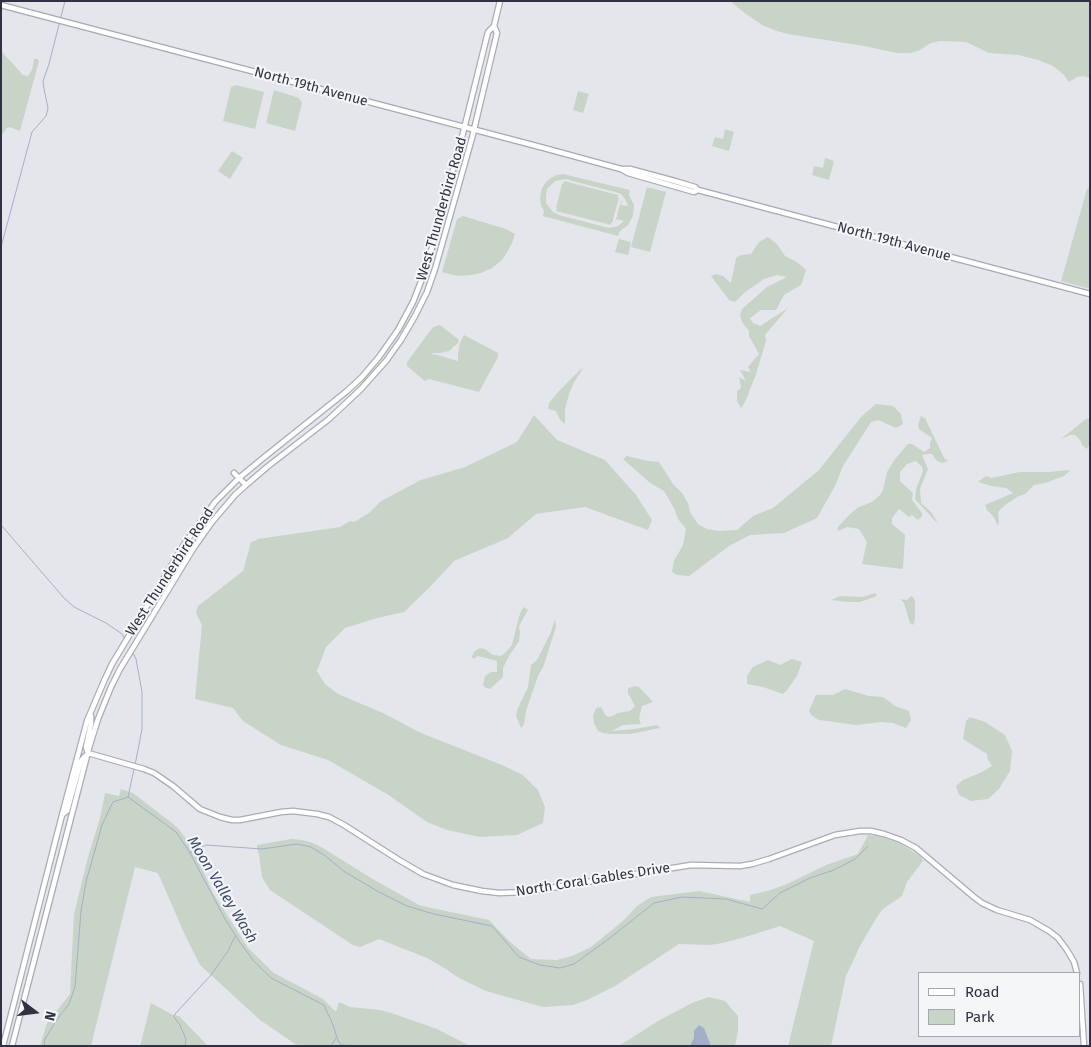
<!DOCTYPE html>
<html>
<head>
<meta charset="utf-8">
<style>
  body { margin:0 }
  #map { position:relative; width:1091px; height:1047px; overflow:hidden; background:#e5e6eb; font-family:"Fira Sans",sans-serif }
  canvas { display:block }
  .frame { position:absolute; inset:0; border:2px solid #2e3242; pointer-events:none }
  .legend { position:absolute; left:918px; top:972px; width:162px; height:65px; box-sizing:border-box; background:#f5f6f8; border:1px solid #a5a8af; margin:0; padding:6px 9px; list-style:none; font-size:15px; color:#2e3242 }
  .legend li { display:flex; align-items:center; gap:10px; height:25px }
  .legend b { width:25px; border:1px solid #a5a8af }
  .north { position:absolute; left:10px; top:987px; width:50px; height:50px; -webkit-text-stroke:4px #f5f6f8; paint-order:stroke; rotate:105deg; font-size:14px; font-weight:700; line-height:20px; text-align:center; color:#2e3242 }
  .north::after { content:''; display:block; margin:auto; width:18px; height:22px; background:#2e3242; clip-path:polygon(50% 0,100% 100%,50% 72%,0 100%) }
</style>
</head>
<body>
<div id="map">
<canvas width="1091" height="1047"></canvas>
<div class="frame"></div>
<ul class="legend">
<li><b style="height:6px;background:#fff"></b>Road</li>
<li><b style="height:14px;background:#c8d4c7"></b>Park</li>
</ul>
<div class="north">N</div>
</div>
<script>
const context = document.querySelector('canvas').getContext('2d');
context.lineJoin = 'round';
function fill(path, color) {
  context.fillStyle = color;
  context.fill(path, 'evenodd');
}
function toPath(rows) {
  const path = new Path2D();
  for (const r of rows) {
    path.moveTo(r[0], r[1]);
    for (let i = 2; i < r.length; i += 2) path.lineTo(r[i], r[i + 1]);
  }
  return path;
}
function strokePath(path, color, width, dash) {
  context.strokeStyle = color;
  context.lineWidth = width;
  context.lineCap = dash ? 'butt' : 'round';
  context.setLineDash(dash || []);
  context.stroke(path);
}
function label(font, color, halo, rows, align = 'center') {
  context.font = font + ' "Fira Sans",sans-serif';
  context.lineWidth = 4;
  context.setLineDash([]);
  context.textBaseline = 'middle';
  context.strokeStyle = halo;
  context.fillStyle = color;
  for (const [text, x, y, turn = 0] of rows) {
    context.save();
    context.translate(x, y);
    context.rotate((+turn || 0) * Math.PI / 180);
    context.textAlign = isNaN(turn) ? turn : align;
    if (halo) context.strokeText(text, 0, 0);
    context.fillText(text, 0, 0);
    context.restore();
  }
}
fill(toPath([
  [730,1,1090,1,1090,78,1083,76,1077,77,1069,82,1063,74,1053,66,1038,60,1019,55,989,53,966,42,940,41,931,43,920,50,911,53,897,53,864,46,788,34,777,31,762,25,746,14],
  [1,51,23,75,28,76,32,70,34,59,37,59,39,61,20,131,9,127,6,129,2,135],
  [236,85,264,92,255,129,223,121,231,87],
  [274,90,299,98,302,103,295,131,266,123],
  [578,91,589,94,583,113,573,110],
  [725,129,734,132,729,151,712,146,715,137,723,139],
  [232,151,243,158,230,179,218,171],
  [825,158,834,161,829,180,812,175,814,166,823,168],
  [563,174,630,190,629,195,634,205,633,216,628,225,620,231,618,236,543,216,544,211,541,205,540,198,542,188,546,182,551,178,557,175],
  [565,179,615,192,621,194,625,199,628,206,621,205,622,197,615,223,617,219,624,221,618,226,609,228,559,215,553,212,546,203,546,196,547,189,555,181],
  [564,181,618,195,618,198,619,198,612,223,611,223,611,225,556,211,557,209,556,208,562,184,563,184],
  [1090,186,1090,289,1061,281,1087,189],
  [647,187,666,192,650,252,631,247],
  [463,216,506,229,515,234,512,243,506,254,502,260,492,268,481,273,472,275,457,276,442,272,457,219],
  [768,237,777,244,785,256,797,262,806,270,801,285,784,295,776,310,761,310,750,318,753,323,760,326,788,308,765,335,766,341,756,374,745,402,741,408,737,401,737,391,741,388,739,377,746,381,740,370,751,372,748,367,759,354,749,336,749,331,742,322,740,315,742,309,767,287,787,277,777,275,764,279,744,293,735,302,729,300,711,276,716,274,723,276,731,283,736,258,741,255,751,254,759,242],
  [619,239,631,242,628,255,615,252],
  [440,325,459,340,458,343,449,351,440,353,432,353,433,355,434,354,458,361,458,354,460,343,464,335,498,353,498,357,479,392,429,379,425,381,407,366,407,362,433,327],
  [583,367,580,373,573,384,569,394,565,409,565,424,560,420,556,411,548,409,549,403,559,391],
  [876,404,893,406,901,414,903,424,896,428,878,420,871,422,843,466,835,486,817,518,784,533,750,535,729,546,689,576,677,575,672,572,674,561,683,545,686,529,678,519,674,508,664,491,649,482,623,459,627,456,648,461,659,462,673,484,682,493,688,503,690,512,698,524,707,529,719,531,737,530,753,516,773,508,819,470,861,417],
  [534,415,557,440,605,460,636,495,652,520,648,530,585,507,536,514,508,538,454,561,430,587,404,612,377,618,345,628,326,647,317,671,325,684,338,694,383,713,421,733,502,765,523,775,538,790,545,807,543,823,517,835,480,837,447,830,427,822,387,794,328,760,281,745,243,721,233,708,195,699,202,625,196,613,198,606,243,571,251,542,255,541,258,539,340,527,350,521,354,522,369,513,381,501,421,480,465,467,517,442],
  [921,416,925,418,944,458,948,461,942,463,936,460,932,454,927,454,922,455,928,469,920,489,921,503,932,513,938,524,915,499,916,489,923,471,922,467,916,461,907,464,900,472,900,481,913,493,912,500,922,513,922,516,918,520,912,515,909,517,899,509,892,518,892,524,905,535,903,568,902,569,862,564,867,542,859,529,847,527,839,531,837,528,850,514,859,507,872,502,880,495,883,490,887,472,895,459,908,444,912,444,924,452,930,448,930,443,932,438,919,429,918,425],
  [1090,418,1090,444,1087,449,1082,445,1081,441,1075,435,1070,435,1061,439,1086,419],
  [1070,470,1064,476,1045,483,1034,485,1025,494,1019,496,1005,505,998,512,999,522,998,526,993,516,987,510,985,505,1013,493,1006,488,991,486,978,482,986,476,991,478,1020,472,1048,472],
  [875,593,877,596,860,602,847,602,831,600,840,596,863,597],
  [911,596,914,598,915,602,915,619,913,625,910,623,904,603,900,599,907,600],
  [524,607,528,610,519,626,520,633,519,641,509,656,503,668,503,677,490,689,486,688,483,685,485,676,491,672,497,672,497,661,482,657,477,656,476,658,472,658,472,656,475,651,480,648,485,649,493,655,501,656,506,652,512,645,519,617,521,611],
  [555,619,556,627,549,649,544,665,538,676,526,711,524,724,521,728,516,716,518,708,528,687,531,665,537,660,551,632],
  [792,659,802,662,797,676,787,690,783,694,763,687,747,684,747,676,753,667,768,660,780,665],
  [636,686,639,687,653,702,642,706,639,718,641,724,623,725,612,731,635,729,657,725,660,728,630,734,611,734,603,733,598,731,594,723,593,716,596,708,601,707,606,716,610,717,618,713,630,711,635,706,628,693,628,688],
  [845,689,869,696,883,697,895,706,909,711,911,720,906,728,893,723,881,722,856,725,819,720,811,715,809,711,816,695,833,695],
  [970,717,985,722,1005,735,1012,751,1010,771,999,789,988,799,971,801,959,795,956,786,963,780,982,772,992,766,988,760,987,754,963,739,966,721],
  [121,789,133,793,177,827,187,840,196,854,213,893,248,948,274,973,323,999,336,1012,339,1002,350,1007,380,1010,394,1014,437,1029,470,1046,298,1046,260,1020,200,965,185,935,158,873,135,867,91,1046,40,1046,47,1023,70,994,74,914,88,857,100,818,105,793,119,796],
  [868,835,881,837,901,844,920,856,923,861,907,882,902,896,883,909,877,917,860,946,846,976,831,1046,788,1046,814,941,780,926,752,935,723,943,710,945,679,944,615,986,587,1000,573,1005,543,1007,486,991,459,978,446,969,427,958,379,939,360,947,353,945,270,890,262,877,259,855,257,847,257,845,291,839,302,840,313,843,323,848,371,878,419,905,436,909,489,920,510,942,531,959,557,960,572,956,591,947,624,920,637,906,651,897,699,891,750,902,750,895,767,891,785,885,826,865,858,854],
  [709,997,725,1001,738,1016,738,1031,735,1046,619,1046,658,1021,692,1003],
  [151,1003,173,1015,179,1016,208,1046,140,1046]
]), '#c8d4c7');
fill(toPath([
  [699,1025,704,1028,711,1046,690,1046,694,1038,694,1031]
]), '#a4afc7');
strokePath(toPath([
  [1,247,32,132,46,116,48,108,44,89,43,81,49,64,65,1],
  [1,525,64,598,74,607,106,623,122,634,125,639],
  [132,651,136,659,142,692,142,729,135,765],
  [134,769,128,797,176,832,190,853,225,919,239,941,253,960,271,978,324,1005,333,1025,337,1038,341,1046],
  [190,853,206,845,262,849,297,844,311,847,324,855,345,872,379,892,407,906,434,914,492,926,519,957,540,965,560,968,574,964,610,938,654,903,682,897,726,899,762,909,780,893,810,878,834,870,855,859,868,846],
  [341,1045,366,1046],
  [44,1046,45,1039,56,1021,69,1004,75,987,81,911,86,882,102,825,113,802,128,797],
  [185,1046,186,1039,180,1025,174,1017,175,1014,211,975,228,951,235,936],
  [331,1046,336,1038]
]), '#a4afc7', 1);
const secondary = toPath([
  [234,473,246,485],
  [88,753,144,769,154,773,173,786,200,809,220,817,232,820,240,820,281,812,293,811,317,814,329,817,344,825,399,860,423,874,453,885,482,891,499,893,526,892,691,865,740,866,752,864,769,859,835,835,860,831,871,831,884,834,901,840,916,848,974,897,982,903,997,910,1030,920,1049,931,1058,938,1067,950,1074,962,1077,973],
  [88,753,86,747,91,724,91,716],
  [63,814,67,811,81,761,85,756,88,754],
  [1080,984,1084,1046],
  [3,1046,62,815,87,721,104,681,112,664,185,543,215,502,239,478,262,459,347,391,362,377,379,357,398,330,413,302,427,266,462,137,488,32,494,26,500,1],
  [12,1046,89,748,98,719,111,687,120,669,193,549,212,522,235,495,246,485,267,467,329,419,361,389,386,361,401,340,415,316,427,292,435,269,472,138,497,33,494,26]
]);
const primary = toPath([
  [1,5,544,148,621,169,628,173,694,192,698,190,1090,294],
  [621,169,630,169,671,180,695,187,698,190]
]);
strokePath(secondary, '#aaacb5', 7);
strokePath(primary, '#a6a9b5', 7);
strokePath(secondary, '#fff', 4.5);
strokePath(primary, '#fff', 4.5);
label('14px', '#2e3242', '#f5f6f8', [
  ["North 19th Avenue",311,87,15],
  ["West Thunderbird Road",442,209,-74],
  ["North 19th Avenue",894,242,15],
  ["West Thunderbird Road",170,572,-57],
  ["North Coral Gables Drive",593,880,-9]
]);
label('italic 15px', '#3c4b72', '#f5f6f8', [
  ["Moon Valley Wash",222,890,59]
]);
</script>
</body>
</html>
